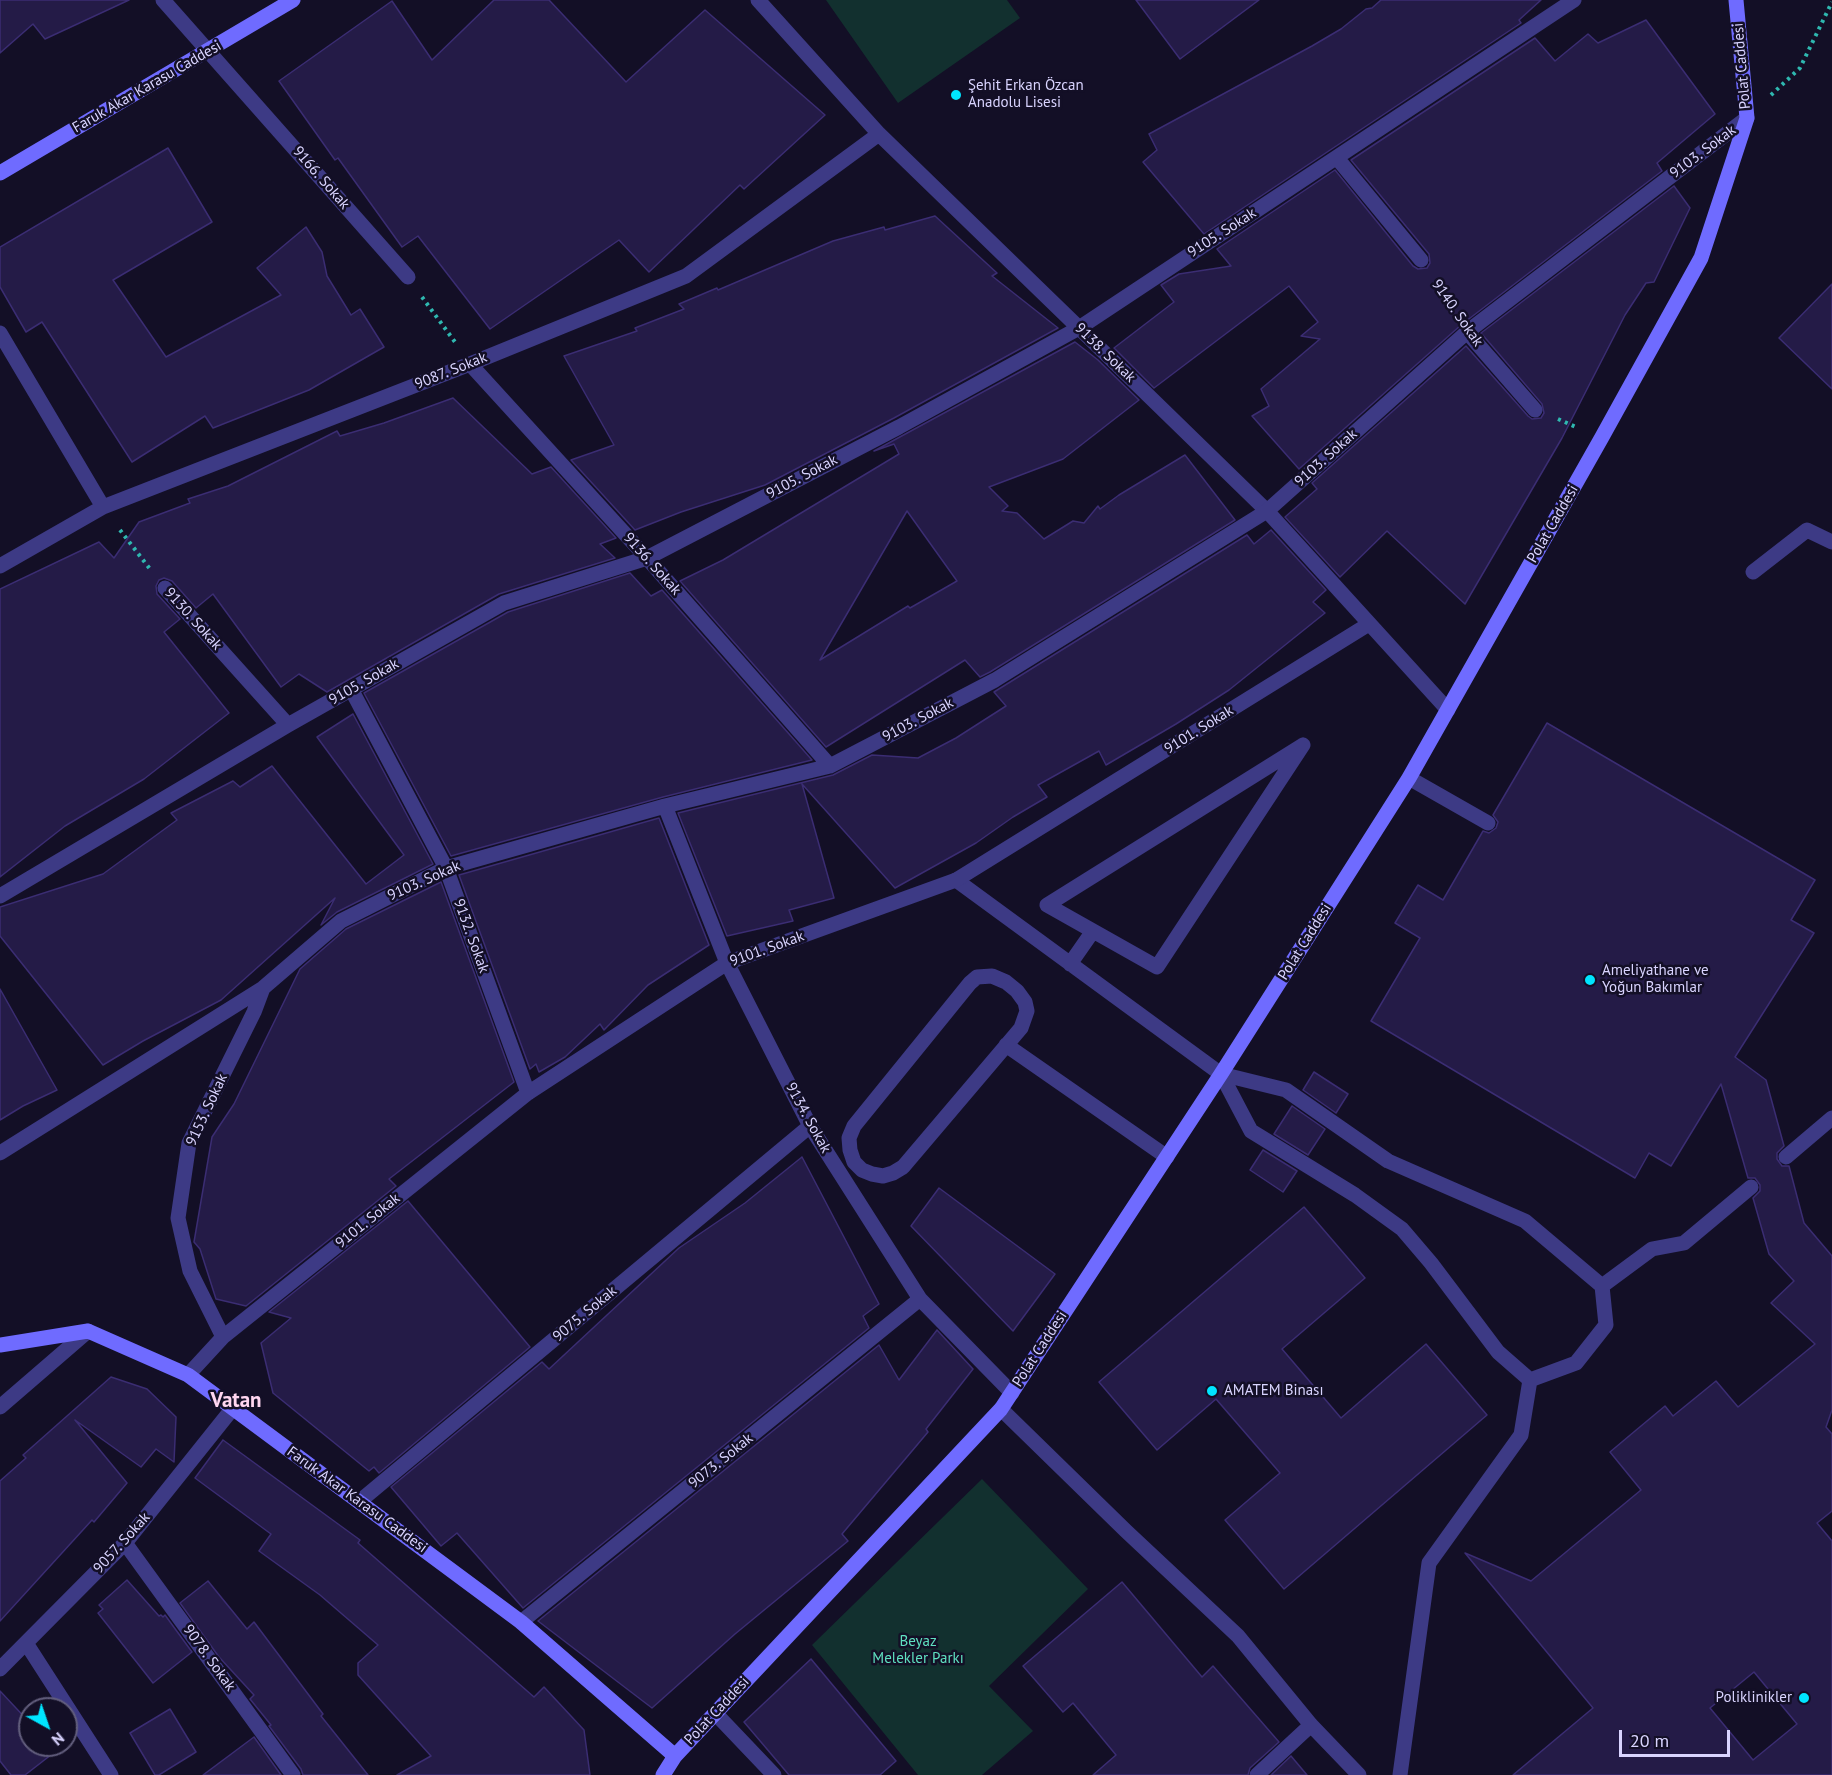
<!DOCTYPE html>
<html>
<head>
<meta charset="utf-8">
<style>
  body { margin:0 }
  #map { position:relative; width:1832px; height:1775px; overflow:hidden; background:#130f26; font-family:"PT Sans",sans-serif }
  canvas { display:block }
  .north { position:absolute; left:18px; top:1697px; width:60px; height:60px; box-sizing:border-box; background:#130f26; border:2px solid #625e7d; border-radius:50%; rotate:140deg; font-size:16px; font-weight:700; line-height:24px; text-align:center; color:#d9d4ff }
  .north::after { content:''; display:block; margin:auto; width:21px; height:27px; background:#00e5ff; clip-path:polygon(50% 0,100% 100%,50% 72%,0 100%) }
  .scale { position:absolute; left:1619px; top:1730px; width:111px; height:27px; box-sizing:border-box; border:3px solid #d9d4ff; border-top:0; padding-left:8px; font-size:18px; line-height:21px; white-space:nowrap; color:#d9d4ff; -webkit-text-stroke:4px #130f26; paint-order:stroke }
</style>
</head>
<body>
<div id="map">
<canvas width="1832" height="1775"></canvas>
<div class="north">N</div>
<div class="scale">20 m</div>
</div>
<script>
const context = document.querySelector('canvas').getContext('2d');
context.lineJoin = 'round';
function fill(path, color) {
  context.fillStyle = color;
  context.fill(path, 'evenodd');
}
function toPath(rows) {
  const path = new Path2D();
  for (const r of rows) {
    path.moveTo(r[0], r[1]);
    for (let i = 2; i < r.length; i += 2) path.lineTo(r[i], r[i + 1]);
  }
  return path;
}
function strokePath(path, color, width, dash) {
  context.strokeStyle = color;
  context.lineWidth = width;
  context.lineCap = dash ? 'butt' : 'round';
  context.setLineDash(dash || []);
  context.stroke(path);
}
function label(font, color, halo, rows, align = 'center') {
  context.font = font + ' "PT Sans",sans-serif';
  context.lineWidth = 5;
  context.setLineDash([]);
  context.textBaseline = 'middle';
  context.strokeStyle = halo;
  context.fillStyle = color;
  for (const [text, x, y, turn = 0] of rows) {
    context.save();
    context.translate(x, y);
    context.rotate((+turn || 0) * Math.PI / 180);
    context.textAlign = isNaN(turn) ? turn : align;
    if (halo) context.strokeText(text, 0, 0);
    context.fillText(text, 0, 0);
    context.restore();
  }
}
fill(toPath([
  [826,0,1007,0,1020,18,898,103],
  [982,1479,1088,1589,989,1686,1033,1731,982,1775,918,1775,812,1645]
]), '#12302f');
const building = toPath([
  [0,0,129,0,45,39,33,24,0,53,0,0],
  [494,0,549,0,626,82,705,10,825,115,744,189,740,185,649,272,619,240,490,329,418,236,402,247,338,158,335,160,279,81,392,1,432,60,494,0],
  [1136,0,1259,0,1180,59,1136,0],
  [1381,0,1541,0,1519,20,1521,23,1204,234,1143,162,1157,150,1149,134,1312,46,1341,29,1366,9,1372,8,1381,0],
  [1646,20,1715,114,1657,163,1662,171,1461,325,1299,469,1252,416,1269,406,1261,389,1320,339,1301,336,1318,322,1289,286,1154,388,1114,348,1174,302,1161,285,1179,274,1231,266,1217,249,1335,170,1413,266,1418,269,1427,268,1430,263,1429,254,1351,160,1535,38,1555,61,1588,34,1598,43,1646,20],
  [168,148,212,222,113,280,166,357,281,295,257,268,306,227,322,252,327,276,351,315,360,309,384,347,309,390,213,428,205,416,132,462,42,322,26,332,0,287,0,247,168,148],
  [1674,186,1690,208,1654,282,1646,283,1625,315,1562,438,1465,604,1387,531,1340,577,1285,517,1317,489,1312,483,1466,346,1528,416,1532,419,1541,418,1544,413,1542,404,1481,333,1674,186],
  [935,216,997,273,992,276,1058,328,894,418,765,485,681,512,635,530,571,460,614,445,564,356,637,331,635,328,684,309,679,304,717,288,718,290,833,241,884,227,885,230,935,216],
  [1832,284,1832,389,1779,338,1832,284],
  [1075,342,1098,360,1139,400,1063,459,989,487,1008,506,1002,511,1017,513,1044,539,1073,521,1084,523,1098,506,1100,509,1119,495,1185,455,1235,520,990,672,980,677,965,660,826,747,680,581,723,560,899,454,894,444,874,451,1075,342],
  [907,511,957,581,910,608,908,606,820,660,907,511],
  [453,398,532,474,551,467,616,538,600,544,615,558,499,594,327,692,299,674,281,687,213,594,196,608,172,581,164,578,159,580,156,586,157,594,180,619,164,632,229,713,144,779,65,826,0,877,0,589,99,542,114,558,139,522,190,503,188,499,228,486,337,431,340,436,384,423,453,398],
  [1271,530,1326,590,1313,602,1325,613,1229,690,1176,724,1106,765,1099,751,1038,785,1047,797,1013,817,976,843,895,888,802,784,834,898,789,910,793,921,727,936,678,813,833,775,872,755,918,758,956,738,1006,706,994,692,1247,535,1254,544,1271,530],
  [630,573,651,596,662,590,812,760,663,797,451,856,364,693,508,612,630,573],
  [353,714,433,864,337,912,321,925,335,898,221,1000,143,1041,103,1065,0,936,0,907,103,874,177,820,171,813,233,781,240,787,272,766,366,884,404,855,317,737,353,714],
  [1547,723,1815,880,1791,920,1814,933,1735,1057,1766,1080,1784,1146,1777,1153,1777,1159,1782,1166,1789,1166,1804,1223,1832,1256,1832,1410,1826,1427,1832,1434,1832,1511,1817,1523,1832,1541,1832,1775,1513,1775,1593,1708,1465,1553,1531,1581,1641,1490,1610,1452,1635,1431,1665,1406,1673,1416,1716,1381,1738,1407,1815,1344,1771,1303,1794,1281,1769,1254,1753,1198,1760,1191,1760,1185,1755,1178,1748,1178,1721,1084,1671,1166,1649,1153,1635,1178,1371,1021,1420,938,1395,923,1418,885,1443,900,1483,831,1489,833,1496,828,1498,822,1493,815,1547,723],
  [1754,1672,1797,1724,1753,1760,1710,1708,1754,1672],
  [659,818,709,945,648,985,604,1030,600,1024,565,1057,539,1072,536,1064,530,1069,459,875,659,818],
  [441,882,514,1082,389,1179,396,1186,246,1306,216,1299,200,1249,194,1242,212,1137,234,1104,300,969,346,929,441,882],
  [0,989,57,1090,23,1106,0,1120,0,989],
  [1314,1072,1348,1094,1336,1113,1303,1090,1314,1072],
  [1292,1106,1325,1129,1308,1155,1274,1134,1292,1106],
  [1263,1150,1297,1171,1283,1192,1250,1170,1263,1150],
  [802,1157,879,1304,863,1316,869,1328,523,1608,457,1533,441,1546,391,1487,542,1362,549,1369,679,1248,745,1203,802,1157],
  [939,1188,1055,1274,1013,1331,911,1226,939,1188],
  [408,1201,530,1347,379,1473,374,1467,369,1471,273,1393,261,1343,291,1318,269,1312,408,1201],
  [1304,1207,1365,1278,1282,1349,1341,1418,1426,1344,1487,1415,1284,1589,1225,1520,1280,1473,1216,1399,1157,1450,1099,1382,1304,1207],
  [937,1330,973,1369,926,1429,928,1432,842,1534,848,1541,735,1634,652,1708,538,1621,879,1345,899,1380,937,1330],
  [111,1377,147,1389,176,1417,174,1462,156,1449,141,1467,75,1420,127,1483,94,1522,92,1520,0,1621,0,1481,26,1458,23,1455,111,1377],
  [223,1440,360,1540,358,1543,534,1697,544,1687,584,1730,590,1775,397,1775,431,1756,358,1675,358,1663,378,1645,320,1595,259,1551,271,1534,195,1478,223,1440],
  [127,1580,159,1616,161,1615,163,1617,165,1615,192,1652,153,1683,98,1613,103,1609,99,1605,127,1580],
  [208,1581,247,1629,254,1622,323,1714,321,1716,368,1775,303,1775,301,1769,269,1726,271,1725,250,1699,254,1695,219,1657,180,1603,208,1581],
  [1122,1582,1202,1677,1213,1666,1279,1742,1250,1768,1248,1775,1093,1775,1116,1755,1073,1703,1063,1712,1023,1666,1122,1582],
  [811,1659,896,1761,880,1775,789,1775,744,1722,811,1659],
  [0,1691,30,1723,30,1745,50,1745,56,1751,25,1775,11,1775,0,1761,0,1691],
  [170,1709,196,1752,159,1775,155,1775,130,1733,170,1709],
  [254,1737,281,1775,203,1775,254,1737],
  [1291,1756,1307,1775,1271,1775,1291,1756]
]);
fill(building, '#241b47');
strokePath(building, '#3b2d73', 1.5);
strokePath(toPath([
  [1771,95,1800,68,1832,2],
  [1435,282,1453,311],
  [422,297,455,342],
  [1558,419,1576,427],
  [120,530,150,569]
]), '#2fb8b0', 4, [3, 4.5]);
strokePath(toPath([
  [1079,328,1267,511],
  [1753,572,1807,530,1832,542],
  [1303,745,1157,967,1047,905,1303,745],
  [1409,778,1488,823],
  [956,880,1221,1074,1286,1090,1388,1161,1525,1221,1602,1286,1606,1325,1576,1363,1530,1380,1498,1352,1431,1263,1402,1229,1355,1195,1251,1131,1221,1074],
  [1070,964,1093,931],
  [992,976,1006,982,1017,991,1025,1002,1027,1011,1021,1028,903,1167,893,1173,883,1176,872,1174,862,1170,854,1162,850,1150,849,1138,854,1126,970,983,977,977,992,976],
  [1006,1045,1167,1157],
  [1786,1157,1832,1118],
  [1602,1286,1652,1249,1684,1243,1751,1187],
  [1400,1775,1429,1563,1521,1435,1530,1380]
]), '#3d3a85', 15);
strokePath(toPath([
  [163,0,408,277],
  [758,0,879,134,1079,328],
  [1337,158,1421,260],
  [1467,332,1535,410],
  [0,333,103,507],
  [470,364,647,558,830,766],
  [1267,511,1448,710],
  [0,566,103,507,470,364,686,276,879,134],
  [165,588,288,725],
  [351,689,446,868,528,1093],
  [665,806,727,963,810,1126,920,1299,1012,1393],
  [0,896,288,725,504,603,647,558,899,427,1079,328,1574,0],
  [0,1153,263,988,341,921,446,868,665,806,830,766,995,680,1267,511,1467,332,1747,118],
  [223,1337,190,1271,178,1218,189,1143,254,1012,263,988],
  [188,1375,223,1337,528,1093,727,963,956,880,1369,624],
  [0,1407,88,1331],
  [1001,1409,1126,1531,1238,1636,1311,1725,1359,1775],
  [360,1501,810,1126],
  [125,1543,293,1775],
  [521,1622,920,1299],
  [26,1643,111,1775],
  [0,1669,125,1543,233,1408],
  [715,1713,774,1775],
  [1257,1775,1311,1725]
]), '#3d3a85', 15);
strokePath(toPath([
  [0,173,293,0],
  [0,1345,88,1331,188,1375,521,1622,675,1756],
  [663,1775,675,1756,1001,1409,1221,1074,1409,778,1602,437,1701,258,1747,118,1736,0]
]), '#6f6bff', 15);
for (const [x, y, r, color] of [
  [956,95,6,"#00e5ff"],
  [1590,980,6,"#00e5ff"],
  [1212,1391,6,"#00e5ff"],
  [1804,1698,6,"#00e5ff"]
]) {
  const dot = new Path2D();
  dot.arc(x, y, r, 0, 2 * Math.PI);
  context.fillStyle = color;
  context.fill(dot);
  strokePath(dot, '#130f26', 2);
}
label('15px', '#d9d4ff', '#130f26', [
  ["Polat Caddesi",1742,66,-95],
  ["Faruk Akar Karasu Caddesi",147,87,-30],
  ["9103. Sokak",1703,152,-37],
  ["9166. Sokak",321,178,49],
  ["9105. Sokak",1222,233,-33],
  ["9140. Sokak",1457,313,55],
  ["9138. Sokak",1105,353,44],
  ["9087. Sokak",451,371,-22],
  ["9103. Sokak",1326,458,-42],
  ["9105. Sokak",802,477,-28],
  ["Polat Caddesi",1553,524,-60],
  ["9136. Sokak",652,564,48],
  ["9130. Sokak",193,619,48],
  ["9105. Sokak",364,682,-30],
  ["9103. Sokak",918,720,-28],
  ["9101. Sokak",1199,730,-32],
  ["9103. Sokak",424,881,-24],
  ["9132. Sokak",471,936,70],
  ["Polat Caddesi",1305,942,-58],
  ["9101. Sokak",767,949,-20],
  ["9153. Sokak",207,1110,-65],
  ["9134. Sokak",808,1118,61],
  ["9101. Sokak",368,1221,-39],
  ["9075. Sokak",585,1314,-40],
  ["Polat Caddesi",1040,1349,-57],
  ["9073. Sokak",721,1461,-39],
  ["Faruk Akar Karasu Caddesi",357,1500,36],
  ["9057. Sokak",122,1543,-48],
  ["9078. Sokak",209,1658,54],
  ["Polat Caddesi",717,1711,-47]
]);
label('15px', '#d9d4ff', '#130f26', [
  ["Şehit Erkan Özcan",968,86],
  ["Anadolu Lisesi",968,103],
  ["Ameliyathane ve",1602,971],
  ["Yoğun Bakımlar",1602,988],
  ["AMATEM Binası",1224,1391],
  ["Poliklinikler",1792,1698,"right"]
], 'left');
label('15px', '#5fe0c0', '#130f26', [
  ["Beyaz",918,1642],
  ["Melekler Parkı",918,1659]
]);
label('bold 21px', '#ffd6f0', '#130f26', [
  ["Vatan",236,1401]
]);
</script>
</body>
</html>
